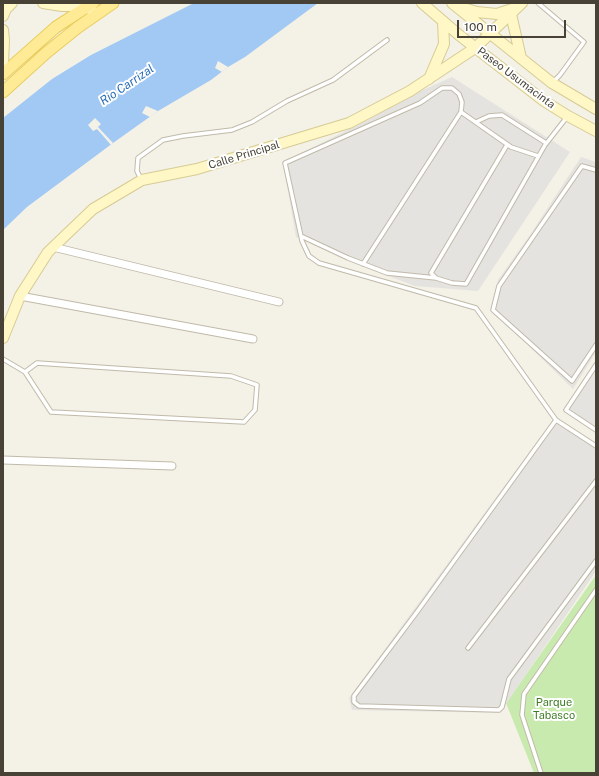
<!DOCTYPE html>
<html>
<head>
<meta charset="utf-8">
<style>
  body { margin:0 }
  #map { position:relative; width:599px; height:776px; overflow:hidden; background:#f4f1e7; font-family:"Public Sans",sans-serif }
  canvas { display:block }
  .frame { position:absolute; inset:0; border:4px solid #474235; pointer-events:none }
  .scale { position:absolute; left:457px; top:20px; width:109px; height:18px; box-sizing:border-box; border:2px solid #474235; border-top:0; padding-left:5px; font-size:12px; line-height:14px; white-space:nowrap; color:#474235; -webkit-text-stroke:3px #fff; paint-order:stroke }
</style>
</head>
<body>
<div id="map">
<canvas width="599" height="776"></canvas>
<div class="frame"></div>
<div class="scale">100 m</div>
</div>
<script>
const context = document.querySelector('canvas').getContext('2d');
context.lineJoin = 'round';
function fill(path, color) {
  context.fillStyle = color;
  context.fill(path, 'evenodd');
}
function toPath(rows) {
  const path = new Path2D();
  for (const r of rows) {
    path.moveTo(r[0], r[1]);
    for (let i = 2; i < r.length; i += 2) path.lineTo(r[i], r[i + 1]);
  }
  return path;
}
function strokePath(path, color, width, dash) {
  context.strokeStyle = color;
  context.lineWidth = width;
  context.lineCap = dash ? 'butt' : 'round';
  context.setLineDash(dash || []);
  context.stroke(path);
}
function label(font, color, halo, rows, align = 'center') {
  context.font = font + ' "Public Sans",sans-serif';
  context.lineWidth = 4;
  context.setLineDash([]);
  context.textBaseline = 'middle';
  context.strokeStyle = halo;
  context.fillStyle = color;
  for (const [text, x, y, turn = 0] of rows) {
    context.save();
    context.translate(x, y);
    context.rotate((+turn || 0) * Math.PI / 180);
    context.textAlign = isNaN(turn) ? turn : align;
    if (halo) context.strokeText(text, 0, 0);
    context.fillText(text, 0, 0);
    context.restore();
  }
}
fill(toPath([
  [596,575,596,773,534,773,506,703]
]), '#c9eaae');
fill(toPath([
  [452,77,570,152,478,291,415,286,362,266,296,237,283,162,368,120,414,94],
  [581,157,596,162,596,352,573,389,491,309,498,280,532,232],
  [596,360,596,432,563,410],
  [555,417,596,444,596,571,500,713,352,710,349,698]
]), '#e5e3df');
fill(toPath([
  [194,3,318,3,245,57,228,67,211,80,158,111,113,143,27,207,3,230,3,118,52,79,91,55]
]), '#a1c9f3');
fill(toPath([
  [218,61,228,67,222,72,215,68],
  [146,106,158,111,150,117,142,113],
  [95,118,101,124,98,127,113,143,111,145,97,129,93,131,88,125]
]), '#f4f1e7');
const lane = toPath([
  [538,3,584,42,560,75,553,82],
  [461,112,511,147,538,156],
  [476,122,489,116,502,115,546,143],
  [507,145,431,273,436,278,452,283,466,284,545,145,567,117],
  [596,170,582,166,499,286,493,310,572,381,596,345],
  [141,179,137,171,138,158,163,140,183,136,232,130,252,122,287,101,333,80,387,40],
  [301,236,348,258,387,273,436,278],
  [363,264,461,112,462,102,459,94,452,88,442,88,420,103,285,163,302,241,309,256,319,263,476,308,556,420,596,446],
  [3,359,25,372,51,412,244,422,255,410,257,385,231,376,37,363,25,372],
  [596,365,566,410,596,430],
  [556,420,417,612,354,696,354,702,359,706,499,710,502,707,509,679,596,561],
  [468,648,596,481],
  [541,773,522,715,524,694,596,590]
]);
const street = toPath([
  [53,247,279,302],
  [20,296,253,339],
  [3,460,172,466]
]);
const secondary = toPath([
  [43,3,62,6,88,6,91,10],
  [422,3,459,35,544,101,568,116,596,131],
  [452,3,552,83,596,109],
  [460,7,477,12,497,14,515,8],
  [511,14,521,58],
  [3,16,6,9,12,3],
  [3,30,4,40,3,64],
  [429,79,444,44,443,21],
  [3,338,20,296,48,252,93,209,142,180,197,169,349,123,410,91,475,48,522,3]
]);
const primary = toPath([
  [3,74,56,27,93,3],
  [3,92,46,53,77,28,113,3]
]);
strokePath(lane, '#c0baa9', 5.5);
strokePath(street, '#c0baa9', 9);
strokePath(secondary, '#d6cb95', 12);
strokePath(primary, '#e8cd60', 13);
strokePath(lane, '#fff', 3.5);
strokePath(street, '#fff', 7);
strokePath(secondary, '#fff7c6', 10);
strokePath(primary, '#ffeb95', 11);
label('11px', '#474235', '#fff', [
  ["Paseo Usumacinta",516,78,37],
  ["Calle Principal",244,155,-17]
]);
label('11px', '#3e7c26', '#fff', [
  ["Parque",554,703],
  ["Tabasco",554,716]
]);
label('italic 12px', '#2a6eb8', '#fff', [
  ["Rio Carrizal",127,85,-34]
]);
</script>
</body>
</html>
